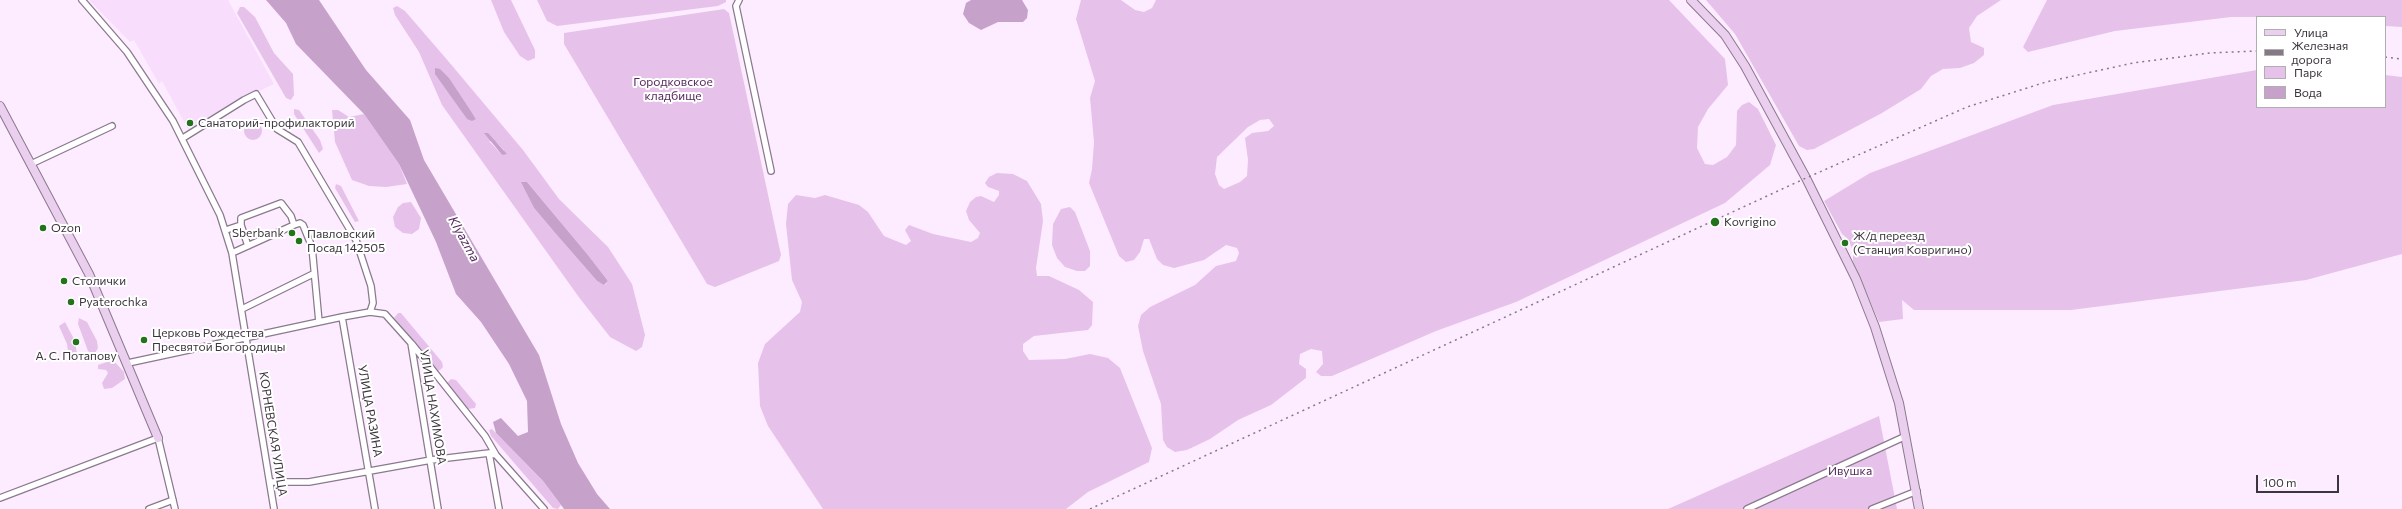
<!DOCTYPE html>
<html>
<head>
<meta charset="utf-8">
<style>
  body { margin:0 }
  #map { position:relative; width:2402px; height:509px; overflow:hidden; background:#fdecff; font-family:Commissioner,sans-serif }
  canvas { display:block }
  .legend { position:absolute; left:2256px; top:16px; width:130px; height:92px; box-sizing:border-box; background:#fff; border:1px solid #b1aeb2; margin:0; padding:5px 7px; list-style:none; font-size:12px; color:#3d353e }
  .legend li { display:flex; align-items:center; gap:8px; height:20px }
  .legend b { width:20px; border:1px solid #b1aeb2 }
  .scale { position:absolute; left:2256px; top:475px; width:83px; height:18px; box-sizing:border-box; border:2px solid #3d353e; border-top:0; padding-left:5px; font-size:12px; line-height:14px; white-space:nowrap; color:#3d353e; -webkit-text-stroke:3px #fff; paint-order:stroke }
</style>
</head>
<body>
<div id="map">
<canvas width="2402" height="509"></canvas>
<ul class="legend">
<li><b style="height:5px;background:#ebcfef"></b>Улица</li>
<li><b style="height:5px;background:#847985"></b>Железная дорога</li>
<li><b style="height:11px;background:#e6c2eb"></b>Парк</li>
<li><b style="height:11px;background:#c6a2cb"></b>Вода</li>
</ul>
<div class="scale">100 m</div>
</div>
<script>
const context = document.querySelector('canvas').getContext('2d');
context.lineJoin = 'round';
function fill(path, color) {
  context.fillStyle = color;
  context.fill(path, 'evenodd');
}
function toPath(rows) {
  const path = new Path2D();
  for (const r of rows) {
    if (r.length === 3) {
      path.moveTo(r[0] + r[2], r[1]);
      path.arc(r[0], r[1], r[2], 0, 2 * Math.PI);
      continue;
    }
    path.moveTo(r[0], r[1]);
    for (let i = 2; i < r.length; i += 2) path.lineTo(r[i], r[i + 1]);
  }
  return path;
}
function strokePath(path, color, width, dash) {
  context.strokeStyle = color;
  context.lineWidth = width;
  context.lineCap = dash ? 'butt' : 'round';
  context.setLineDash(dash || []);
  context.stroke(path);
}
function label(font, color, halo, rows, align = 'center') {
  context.font = font + ' Commissioner,sans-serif';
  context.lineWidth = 4;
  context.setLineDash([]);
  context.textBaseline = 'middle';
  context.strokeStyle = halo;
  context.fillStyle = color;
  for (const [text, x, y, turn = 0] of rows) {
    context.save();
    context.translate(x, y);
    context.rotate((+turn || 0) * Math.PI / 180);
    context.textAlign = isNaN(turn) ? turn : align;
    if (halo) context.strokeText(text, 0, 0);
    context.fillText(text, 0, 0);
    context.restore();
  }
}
fill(toPath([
  [89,0,228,0,274,84,232,104,189,131,162,81,159,84,134,40,130,42]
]), '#f8defc');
fill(toPath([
  [491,0,511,0,535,50,535,58,528,61,520,56,504,32],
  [537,0,726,0,726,2,718,6,557,26,547,21],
  [1081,0,1121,0,1135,10,1144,12,1152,8,1156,0,1669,0,1725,59,1728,85,1708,109,1698,127,1697,148,1705,164,1713,165,1727,157,1736,145,1737,111,1742,105,1749,102,1758,109,1776,145,1770,165,1725,203,1516,302,1436,331,1332,376,1321,376,1316,372,1323,364,1322,351,1311,349,1300,354,1299,364,1306,369,1306,378,1271,405,1238,420,1210,439,1187,450,1175,452,1167,447,1163,440,1161,404,1143,351,1138,326,1141,315,1150,307,1195,285,1216,266,1236,261,1239,253,1237,248,1226,245,1204,260,1174,268,1163,265,1157,259,1149,239,1144,239,1140,252,1134,260,1126,262,1119,256,1089,183,1092,169,1094,142,1090,98,1095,81,1076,19],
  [1269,119,1274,126,1268,131,1252,133,1245,138,1248,160,1247,176,1240,182,1224,189,1219,185,1215,174,1217,157,1248,127,1260,120],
  [1706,0,2001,0,1977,16,1969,28,1971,42,1984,48,1984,55,1974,63,1960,68,1943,69,1931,76,1921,89,1882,113,1814,149,1807,150,1799,146,1735,34],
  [2047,0,2402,0,2402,27,2385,26,2385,17,2231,17,2115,31,2028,52,2023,47],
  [397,6,405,11,449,62,523,150,559,199,608,247,632,284,645,335,642,347,636,351,610,337,578,296,442,105,419,52,395,15,393,8],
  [454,99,473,115,476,119,467,119],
  [489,141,497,143,504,150,502,155],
  [522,182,527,182,588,255,608,281,605,285,597,281,556,234,534,208],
  [240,7,244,7,255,17,274,53,293,74,294,95,291,100,286,98,237,13],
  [724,9,729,13,781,255,779,261,715,287,707,284,564,44,564,33],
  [2257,70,2257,107,2385,107,2385,75,2402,77,2402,254,2306,280,2071,310,1914,310,1902,300,1903,319,1879,322,1853,261,1853,251,1848,239,1842,234,1824,201,1870,173,2053,105],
  [294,109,299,110,320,140,323,149,319,153,294,114],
  [332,110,338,110,349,117,364,114,399,164,407,184,386,187,369,186,352,180,335,142],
  [253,131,9],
  [997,173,1013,174,1027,181,1041,204,1043,221,1036,268,1037,276,1049,276,1079,290,1093,302,1092,325,1088,330,1034,336,1023,344,1023,351,1029,360,1065,359,1090,354,1108,358,1120,368,1152,448,1149,462,1088,492,1066,509,823,509,768,426,760,406,758,363,765,344,800,312,802,302,792,280,786,224,788,204,796,195,815,198,825,195,859,205,868,212,884,236,906,245,911,241,905,230,909,225,933,234,971,242,978,238,980,233,969,220,966,211,970,202,976,197,981,196,994,202,999,195,999,191,988,187,985,183,989,177],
  [336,184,341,186,359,221,355,222,335,188],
  [411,202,421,218,419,229,412,234,403,233,395,227,393,217,398,207,403,203],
  [1070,207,1075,212,1090,251,1090,266,1085,271,1077,271,1065,267,1057,258,1052,245,1053,224,1061,209],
  [398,313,401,313,442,362,443,367,440,370,437,371,394,318],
  [79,318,87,322,97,341,98,348,95,353,92,354,88,351,78,324],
  [65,322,75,341,77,354,77,360,74,361,69,358,67,344,59,326],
  [113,360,124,372,125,379,112,388,104,389,102,383,108,373,106,370,98,369,98,365],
  [451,379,456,380,476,404,475,408,468,409,447,383],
  [1879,416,1897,509,1668,509,1731,481],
  [492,429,543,481,561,505,558,509,553,508,491,436,489,430]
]), '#e6c2eb');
fill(toPath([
  [266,0,319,0,366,70,410,120,424,160,539,355,561,424,578,463,597,494,610,509,564,509,543,481,496,433,493,422,501,418,518,436,528,432,527,401,509,364,481,322,456,294,436,242,399,164,364,114,296,44,286,23],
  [971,0,1022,0,1028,10,1027,18,1023,22,998,22,981,30,969,23,963,14,966,3],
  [435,68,440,69,449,78,476,119,472,121,467,119,435,74],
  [484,133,488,133,507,154,502,155],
  [521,182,527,182,588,255,608,281,604,285,597,281,556,234,534,208]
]), '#c6a2cb');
const street = toPath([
  [82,0,127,52,173,121,220,215,232,253,274,509],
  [739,0,736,6,771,171],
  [183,138,244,100,256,94,277,129,298,142,356,240,371,286,373,303,370,312],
  [31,164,112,126],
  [226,230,241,225],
  [248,246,241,225,241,218,281,203,291,216,294,225],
  [232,253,294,225,300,223,303,225,312,247,319,322],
  [242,309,313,274],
  [342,317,375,509],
  [412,344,485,436,496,455],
  [128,363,342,317,370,312,385,314,411,343,438,509],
  [489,453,499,509],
  [270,482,309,482,431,460,489,453,496,455,544,509],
  [0,498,158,438,175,509],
  [149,509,173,500],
  [1747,509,1906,436],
  [1872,509,1917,491]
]);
const secondary = toPath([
  [1691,0,1725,35,1745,66,1806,178,1856,279,1875,327,1899,403,1919,509],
  [0,106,89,274,158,438]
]);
strokePath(street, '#8b798e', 8);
strokePath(secondary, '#8b798e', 10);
strokePath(street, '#fff', 5.5);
strokePath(secondary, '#ebcfef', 8);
strokePath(toPath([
  [2385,57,2402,59],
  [1090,509,1806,178,1967,107,2046,82,2133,63,2210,53,2257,51]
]), '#847985', 1.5, [2, 4]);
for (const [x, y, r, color] of [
  [190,123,4,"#22731b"],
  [1715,222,5,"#22731b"],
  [43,228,4,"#22731b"],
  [292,233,4,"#22731b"],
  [299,241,4,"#22731b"],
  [1845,243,4,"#22731b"],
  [64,281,4,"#22731b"],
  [71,302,4,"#22731b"],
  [144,340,4,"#22731b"],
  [76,342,4,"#22731b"]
]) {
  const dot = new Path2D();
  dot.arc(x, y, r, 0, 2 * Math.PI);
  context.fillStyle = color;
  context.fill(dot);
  strokePath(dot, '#fff', 1.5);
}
label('12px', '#55275c', '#fff', [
  ["Городковское",673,82],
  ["кладбище",673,96],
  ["Ивушка",1850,471]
]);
label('12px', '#3d353e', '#fff', [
  ["Санаторий-профилакторий",198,123],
  ["Kovrigino",1724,222],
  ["Ozon",51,228],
  ["Sberbank",284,233,"right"],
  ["Павловский",307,234],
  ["Посад 142505",307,248],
  ["Ж/д переезд",1853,236],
  ["(Станция Ковригино)",1853,250],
  ["Столички",72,281],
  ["Pyaterochka",79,302],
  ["Церковь Рождества",152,333],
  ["Пресвятой Богородицы",152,347],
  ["А. С. Потапову",76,356,"center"]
], 'left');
label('12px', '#3d353e', '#fff', [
  ["УЛИЦА НАХИМОВА",433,407,81],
  ["УЛИЦА РАЗИНА",370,411,80],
  ["КОРНЕВСКАЯ УЛИЦА",273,434,81]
]);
label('italic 13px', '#56295d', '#fff', [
  ["Klyazma",464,239,61]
]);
</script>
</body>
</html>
